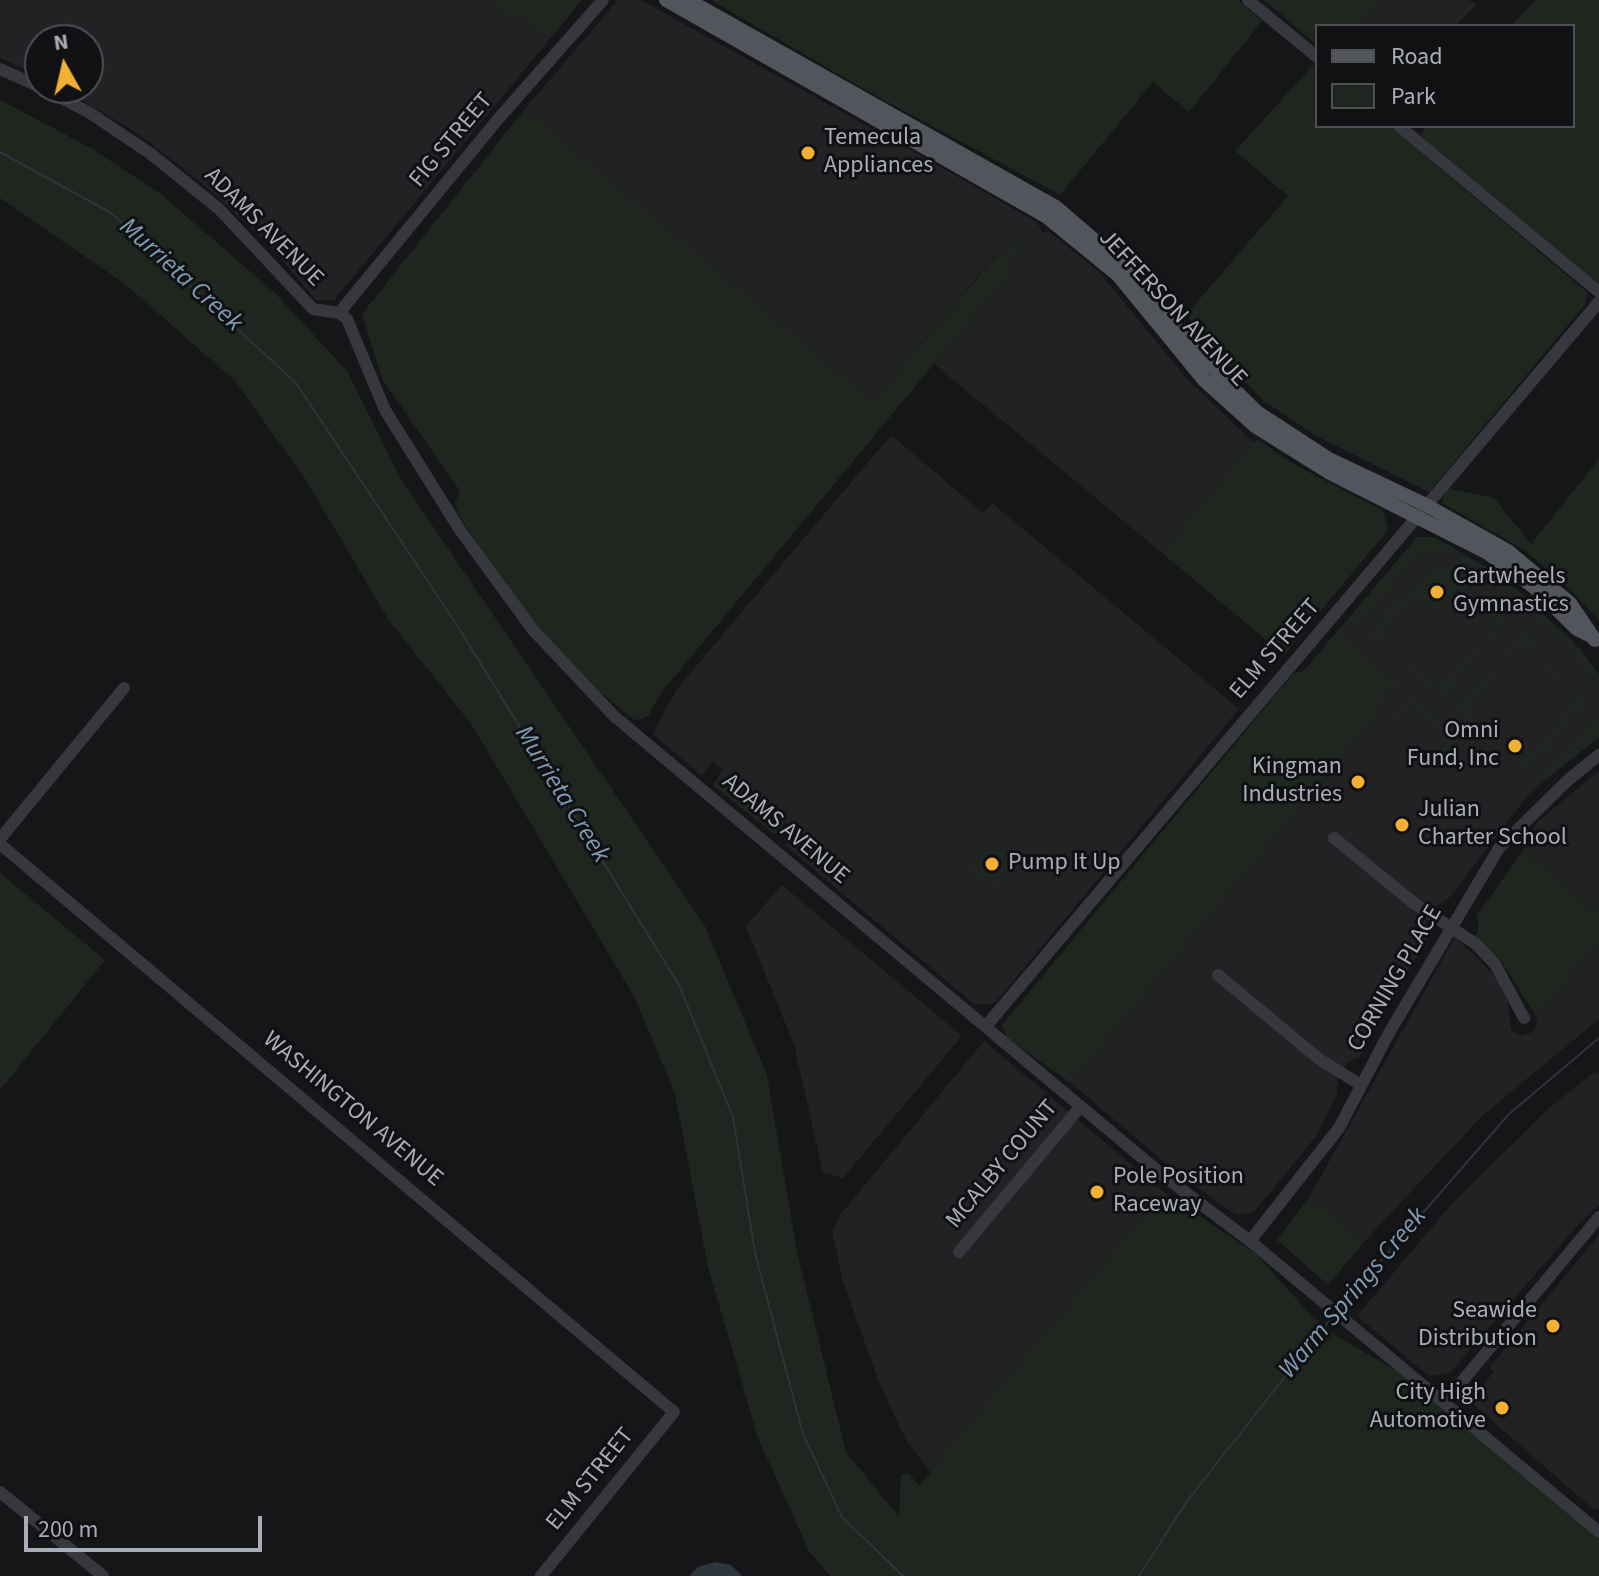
<!DOCTYPE html>
<html>
<head>
<meta charset="utf-8">
<style>
  body { margin:0 }
  #map { position:relative; width:1599px; height:1576px; overflow:hidden; background:#161618; font-family:"Source Sans 3",sans-serif }
  canvas { display:block }
  .legend { position:absolute; left:1315px; top:24px; width:260px; height:104px; box-sizing:border-box; background:#111113; border:2px solid #4d4f55; margin:0; padding:10px 14px; list-style:none; font-size:24px; color:#a8adb8 }
  .legend li { display:flex; align-items:center; gap:16px; height:40px }
  .legend b { width:40px; border:2px solid #4d4f55 }
  .north { position:absolute; left:24px; top:24px; width:80px; height:80px; box-sizing:border-box; background:#111113; border:2px solid #4d4f55; border-radius:50%; rotate:352deg; font-size:22px; font-weight:700; line-height:32px; text-align:center; color:#a8adb8 }
  .north::after { content:''; display:block; margin:auto; width:28px; height:36px; background:#f2b134; clip-path:polygon(50% 0,100% 100%,50% 72%,0 100%) }
  .scale { position:absolute; left:24px; top:1516px; width:238px; height:36px; box-sizing:border-box; border:4px solid #a8adb8; border-top:0; padding-left:10px; font-size:24px; line-height:28px; white-space:nowrap; color:#a8adb8; -webkit-text-stroke:6px #111113; paint-order:stroke }
</style>
</head>
<body>
<div id="map">
<canvas width="1599" height="1576"></canvas>
<ul class="legend">
<li><b style="height:10px;background:#53555c"></b>Road</li>
<li><b style="height:22px;background:#1e261f"></b>Park</li>
</ul>
<div class="north">N</div>
<div class="scale">200 m</div>
</div>
<script>
const context = document.querySelector('canvas').getContext('2d');
context.lineJoin = 'round';
function fill(path, color) {
  context.fillStyle = color;
  context.fill(path, 'evenodd');
}
function toPath(rows) {
  const path = new Path2D();
  for (const r of rows) {
    path.moveTo(r[0], r[1]);
    for (let i = 2; i < r.length; i += 2) path.lineTo(r[i], r[i + 1]);
  }
  return path;
}
function strokePath(path, color, width, dash) {
  context.strokeStyle = color;
  context.lineWidth = width;
  context.lineCap = dash ? 'butt' : 'round';
  context.setLineDash(dash || []);
  context.stroke(path);
}
function label(font, color, halo, rows, align = 'center') {
  context.font = font + ' "Source Sans 3",sans-serif';
  context.lineWidth = 6;
  context.setLineDash([]);
  context.textBaseline = 'middle';
  context.strokeStyle = halo;
  context.fillStyle = color;
  for (const [text, x, y, turn = 0] of rows) {
    context.save();
    context.translate(x, y);
    context.rotate((+turn || 0) * Math.PI / 180);
    context.textAlign = isNaN(turn) ? turn : align;
    if (halo) context.strokeText(text, 0, 0);
    context.fillText(text, 0, 0);
    context.restore();
  }
}
fill(toPath([
  [0,0,487,0,513,20,519,13,550,39,334,300,317,301,270,246,209,189,140,135,62,88,88,88,88,40,40,40,40,77,0,58],
  [618,0,641,0,948,171,1038,223,1042,233,1048,231,1099,272,1188,380,1254,443,1162,553,934,364,1015,266,1010,262,1022,245,1016,240,1001,255,996,255,872,402,533,120,524,110],
  [1378,0,1468,0,1477,4,1455,26,1357,26],
  [891,435,983,513,992,503,1239,709,995,1003,975,1005,785,845,795,831,713,762,701,775,653,734,676,690],
  [1417,537,1433,537,1493,571,1568,636,1599,674,1599,738,1562,765,1528,795,1448,899,1434,907,1426,922,1427,938,1359,1058,1348,1062,1337,1078,1337,1095,1317,1135,1254,1212,1236,1215,1175,1171,1071,1083,1368,724,1304,671],
  [1599,771,1599,915,1523,851,1536,823],
  [782,885,962,1036,843,1178,823,1173,794,1045,746,926],
  [1455,937,1494,975,1507,996,1511,1030,1521,1036,1533,1032,1537,1024,1536,1016,1599,942,1599,1019,1482,1116,1363,1243,1309,1197],
  [984,1041,1164,1192,931,1473,906,1440,880,1385,842,1278,832,1231,840,1215],
  [1595,1071,1599,1074,1599,1205,1575,1228,1450,1373,1429,1376,1357,1316,1450,1206,1548,1109],
  [1599,1235,1599,1508,1594,1510,1471,1402,1494,1371,1490,1367]
]), '#222225');
fill(toPath([
  [487,0,582,0,550,39,519,14,513,21],
  [711,0,1238,0,1262,21,1189,112,1153,82,1060,195,867,91],
  [1264,0,1378,0,1357,26,1317,26,1317,45],
  [1536,0,1599,0,1599,285,1420,136,1426,126,1573,126,1573,26,1511,26],
  [1314,64,1317,126,1390,126,1588,293,1584,306,1429,492,1318,437,1264,401,1212,348,1186,315,1288,196,1235,151],
  [0,100,91,148,162,195,276,294,347,371,400,478,705,926,767,1075,797,1252,846,1452,899,1517,901,1475,909,1473,919,1486,1164,1192,1256,1254,1311,1315,1335,1335,1397,1371,1599,1539,1599,1576,830,1576,809,1551,758,1438,708,1267,675,1094,635,998,471,724,388,619,304,477,234,380,125,284,0,198],
  [524,110,872,402,997,255,1001,255,1016,240,1022,245,1011,261,1015,266,661,693,648,716,636,721,585,680,554,647,519,605,458,514,455,502,460,491,382,379,362,314],
  [1257,439,1295,465,1383,510,1388,530,1284,655,1162,553],
  [1599,459,1599,621,1570,589,1526,551,1442,503,1446,488,1494,498,1531,544],
  [1417,537,1433,537,1452,547,1493,571,1525,596,1516,605,1517,598,1505,588,1441,549,1437,554,1418,553,1359,623,1362,627,1360,629,1348,619],
  [1431,563,1437,566,1435,571,1441,573,1445,570,1455,576,1455,582,1504,615,1509,613,1506,620,1510,624,1503,623,1488,642,1492,645,1489,647,1482,641,1498,621,1475,598,1471,602,1457,590,1441,608,1437,605,1434,608,1417,594,1406,608,1401,605,1378,638,1396,653,1390,660,1391,653,1373,638,1369,641,1367,638,1400,598,1405,601,1431,571,1428,567],
  [1541,612,1581,650,1599,674,1599,685,1569,645,1542,620,1538,623,1534,621],
  [1527,627,1526,635,1583,701,1589,701,1584,709,1580,706,1551,739,1552,744,1523,771,1520,768,1523,763,1510,752,1504,753,1509,747,1524,760,1531,752,1534,754,1575,702,1573,690,1543,666,1547,661,1527,645,1519,643,1504,661,1498,655,1504,655,1519,636,1518,630,1522,632],
  [1338,630,1350,640,1347,644,1395,683,1399,681,1401,683,1396,690,1390,688,1371,711,1374,716,1369,723,1071,1083,1007,1038,1002,1025,1258,716,1294,673,1304,671],
  [1474,645,1484,655,1478,653,1447,691,1451,696,1444,704,1444,698,1404,664,1398,666,1403,658,1439,688,1475,650],
  [1492,661,1503,670,1498,669,1466,711,1502,739,1496,748,1498,742,1457,709,1451,710,1457,702,1462,704,1494,667],
  [1410,689,1408,695,1459,737,1465,735,1458,743,1454,740,1441,756,1442,762,1434,757,1450,737,1410,704,1393,722,1387,717,1389,714,1393,717,1407,701,1403,696],
  [1599,717,1599,738,1542,782,1535,771,1541,774,1567,754],
  [723,770,785,823,775,835,713,785],
  [991,841,1015,861,994,887,969,867],
  [1523,851,1599,915,1599,942,1536,1016,1500,959,1476,937,1479,925,1476,916],
  [0,873,105,960,0,1090],
  [1309,1197,1363,1243,1328,1285,1277,1240]
]), '#1e261f');
fill(toPath([
  [715,1562,731,1565,742,1576,689,1576,698,1567]
]), '#2c353c');
strokePath(toPath([
  [0,152,111,213,296,383,455,622,679,985,733,1117,755,1253,803,1434,842,1517,903,1576],
  [1340,1308,1509,1114,1599,1038],
  [1139,1576,1187,1501,1333,1316]
]), '#2c353c', 2);
strokePath(toPath([
  [1248,0,1317,57],
  [0,69,40,87],
  [42,88,90,113,151,154,219,209,313,309,339,313,347,319,385,410,460,530,533,630,614,716,1165,1177,1250,1241,1599,1532],
  [1399,126,1599,292],
  [339,313,499,118,603,0],
  [1334,838,1415,904,1476,944,1495,964,1524,1018],
  [0,839,124,688],
  [0,844,674,1412,541,1576],
  [1218,975,1319,1059,1361,1085],
  [986,1026,1599,302],
  [1250,1241,1339,1128,1389,1033,1499,848,1567,781,1599,755],
  [959,1252,1081,1106],
  [1444,1403,1599,1217],
  [0,1492,103,1576]
]), '#37383d', 12);
strokePath(toPath([
  [666,0,1047,217,1118,275,1204,380,1255,426,1330,473,1488,553,1534,587,1577,629,1593,637],
  [688,0,1056,207,1129,270,1195,351,1257,412,1329,459,1426,505,1508,551,1570,603,1595,640]
]), '#53555c', 14);
for (const [x, y, r, color] of [
  [808,153,8,"#f2b134"],
  [1437,592,8,"#f2b134"],
  [1515,746,8,"#f2b134"],
  [1358,782,8,"#f2b134"],
  [1402,825,8,"#f2b134"],
  [992,864,8,"#f2b134"],
  [1097,1192,8,"#f2b134"],
  [1553,1326,8,"#f2b134"],
  [1502,1408,8,"#f2b134"]
]) {
  const dot = new Path2D();
  dot.arc(x, y, r, 0, 2 * Math.PI);
  context.fillStyle = color;
  context.fill(dot);
  strokePath(dot, '#111113', 3);
}
label('24px', '#a8adb8', '#111113', [
  ["Temecula",824,139],
  ["Appliances",824,167],
  ["Cartwheels",1453,578],
  ["Gymnastics",1453,606],
  ["Omni",1499,732,"right"],
  ["Fund, Inc",1499,760,"right"],
  ["Kingman",1342,768,"right"],
  ["Industries",1342,796,"right"],
  ["Julian",1418,811],
  ["Charter School",1418,839],
  ["Pump It Up",1008,864],
  ["Pole Position",1113,1178],
  ["Raceway",1113,1206],
  ["Seawide",1537,1312,"right"],
  ["Distribution",1537,1340,"right"],
  ["City High",1486,1394,"right"],
  ["Automotive",1486,1422,"right"]
], 'left');
label('24px', '#a8adb8', '#111113', [
  ["FIG STREET",452,141,-50],
  ["ADAMS AVENUE",263,228,45],
  ["JEFFERSON AVENUE",1172,309,47],
  ["ELM STREET",1276,650,-49],
  ["ADAMS AVENUE",785,830,40],
  ["CORNING PLACE",1396,979,-60],
  ["WASHINGTON AVENUE",352,1110,40],
  ["MCALBY COUNT",1003,1165,-50],
  ["ELM STREET",591,1480,-51]
]);
label('italic 26px', '#7f9bb3', '#111113', [
  ["Murrieta Creek",180,276,42],
  ["Murrieta Creek",561,795,58],
  ["Warm Springs Creek",1354,1294,-50]
]);
</script>
</body>
</html>
